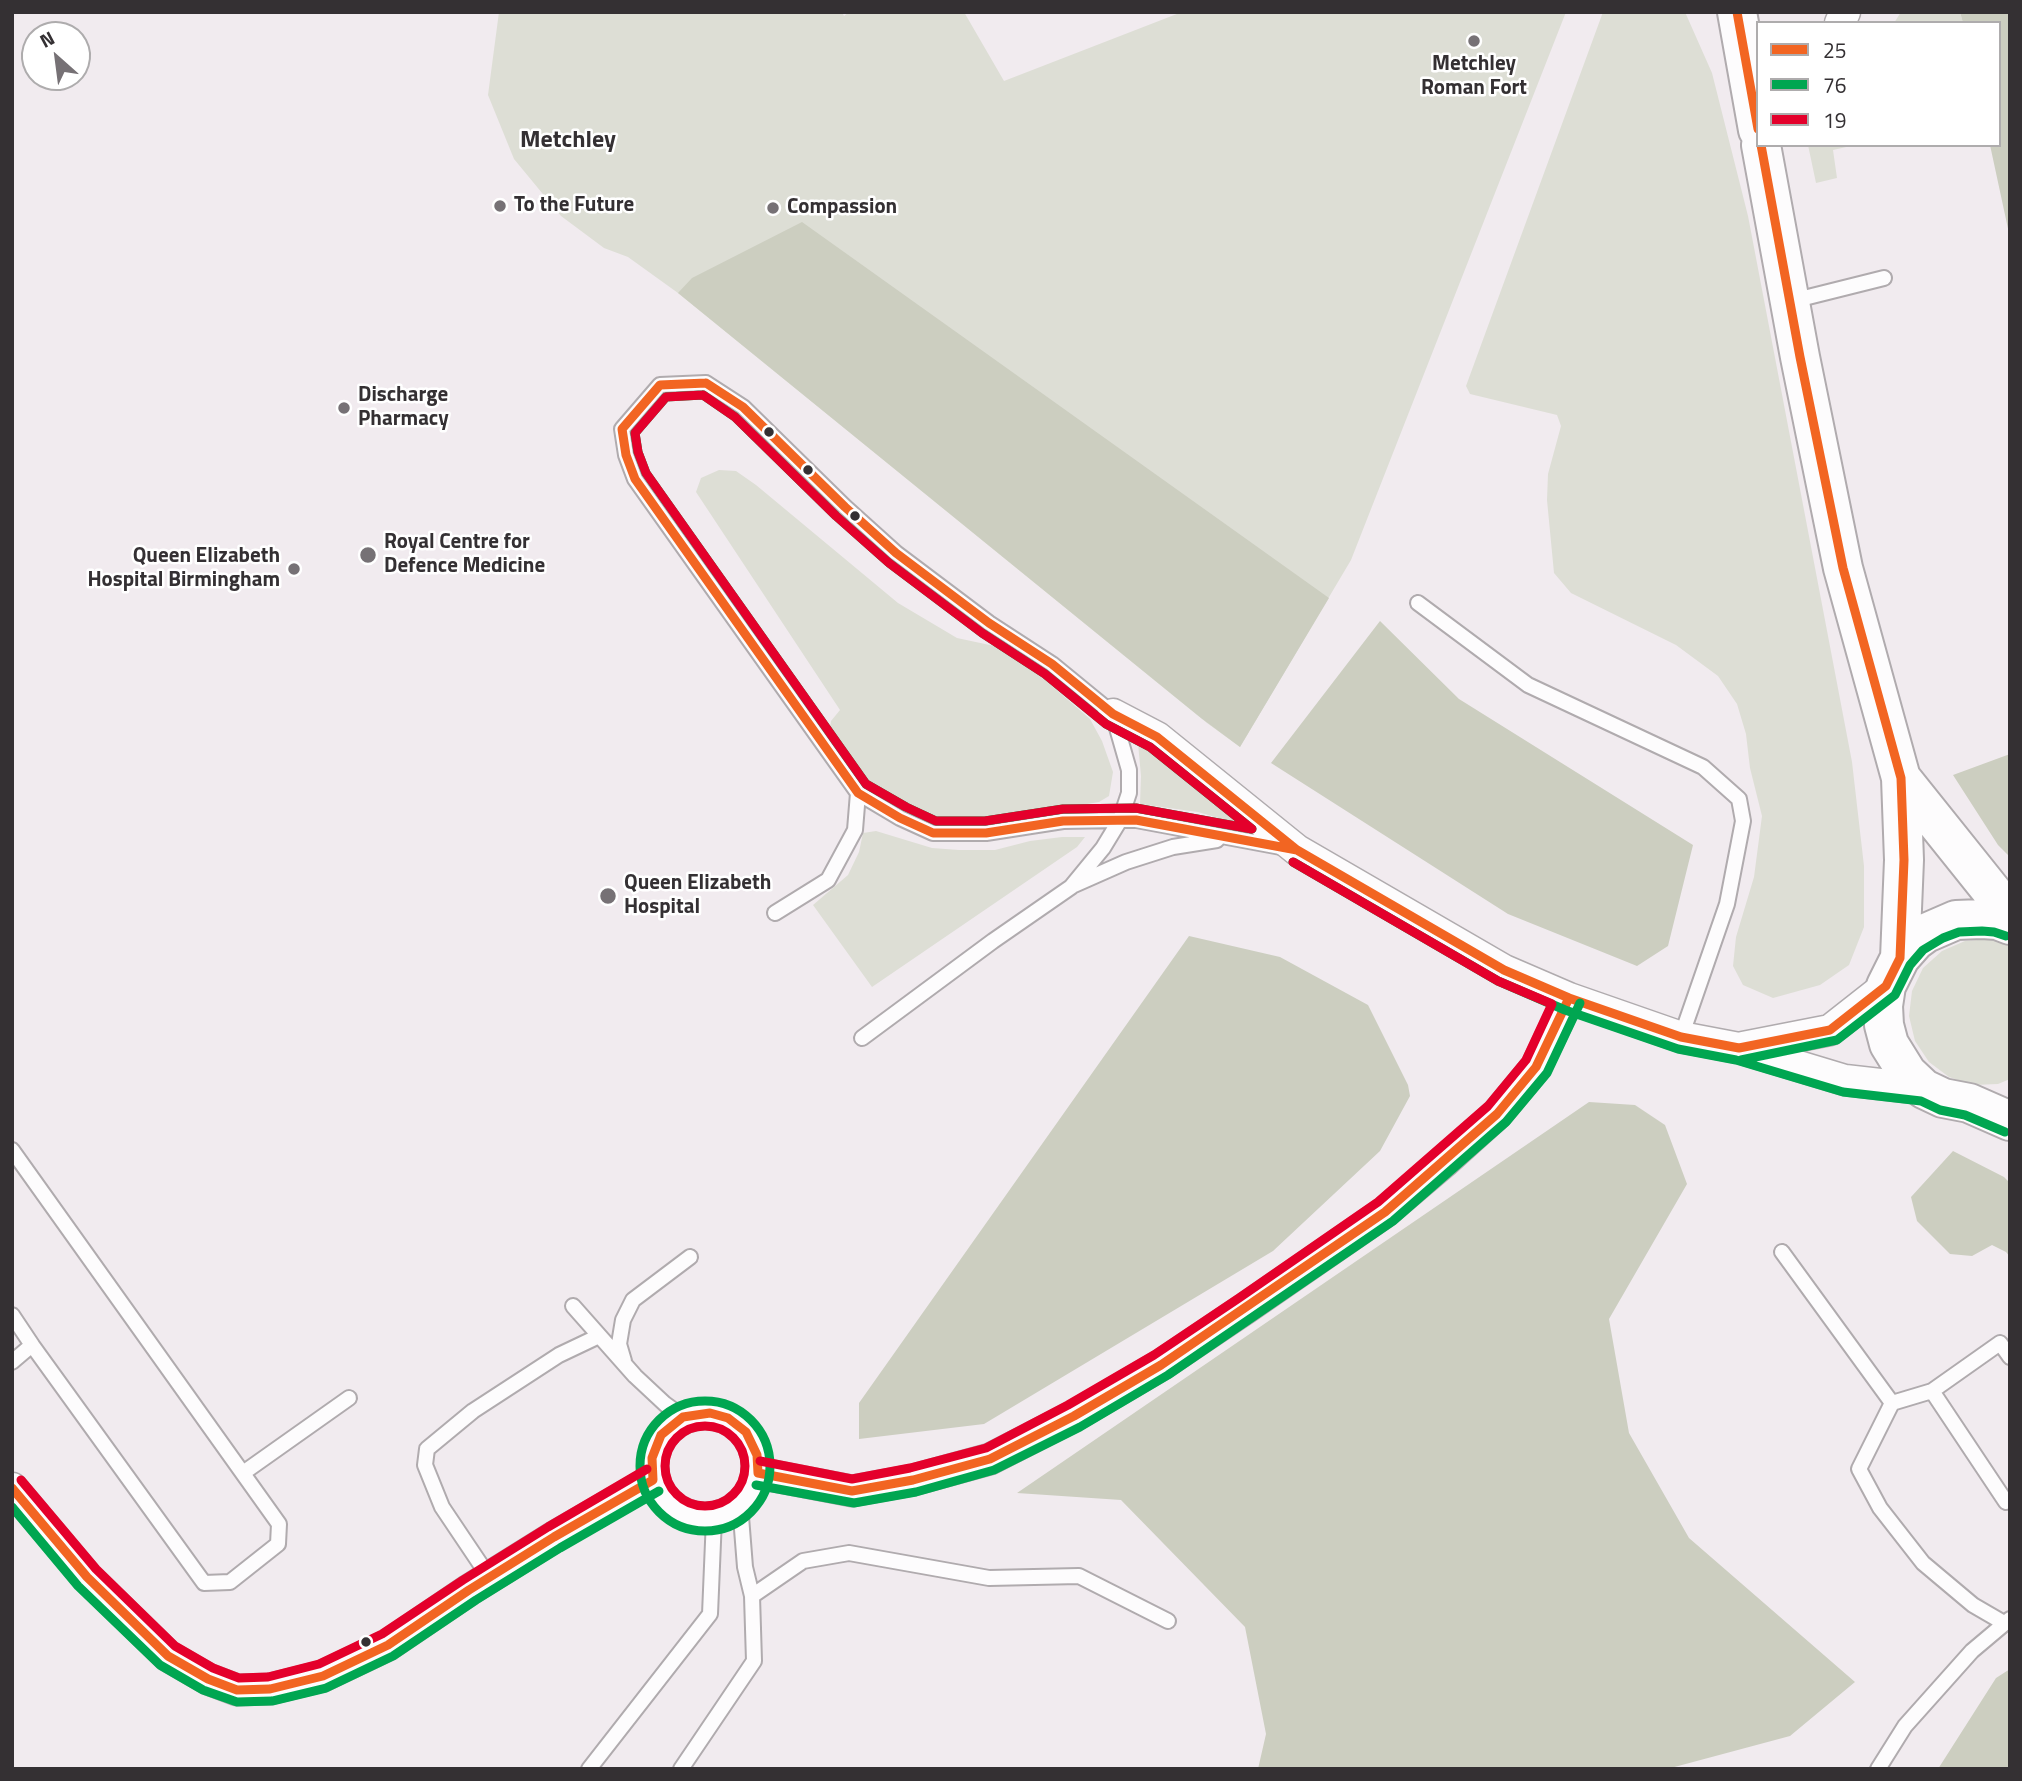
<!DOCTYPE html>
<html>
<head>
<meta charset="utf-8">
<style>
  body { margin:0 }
  #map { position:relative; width:2022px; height:1781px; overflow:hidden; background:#f1ebef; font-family:"Titillium Web",sans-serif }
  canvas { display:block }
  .frame { position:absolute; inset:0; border:14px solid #343033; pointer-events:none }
  .legend { position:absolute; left:1756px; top:21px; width:245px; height:126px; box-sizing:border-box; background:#fff; border:2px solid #aeacad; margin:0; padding:9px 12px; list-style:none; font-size:21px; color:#343033 }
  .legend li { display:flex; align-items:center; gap:14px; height:35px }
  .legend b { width:35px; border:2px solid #aeacad }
  .north { position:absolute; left:21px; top:21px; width:70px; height:70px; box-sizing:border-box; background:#fff; border:2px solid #aeacad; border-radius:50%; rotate:332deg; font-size:19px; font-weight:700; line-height:28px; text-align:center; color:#343033 }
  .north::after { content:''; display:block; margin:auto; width:24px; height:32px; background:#767175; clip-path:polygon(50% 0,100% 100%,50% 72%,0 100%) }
</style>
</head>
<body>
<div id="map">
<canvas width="2022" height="1781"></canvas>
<div class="frame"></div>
<ul class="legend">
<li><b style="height:9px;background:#f26522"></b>25</li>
<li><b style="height:9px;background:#00a651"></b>76</li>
<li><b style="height:9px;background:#e4002b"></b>19</li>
</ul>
<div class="north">N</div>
</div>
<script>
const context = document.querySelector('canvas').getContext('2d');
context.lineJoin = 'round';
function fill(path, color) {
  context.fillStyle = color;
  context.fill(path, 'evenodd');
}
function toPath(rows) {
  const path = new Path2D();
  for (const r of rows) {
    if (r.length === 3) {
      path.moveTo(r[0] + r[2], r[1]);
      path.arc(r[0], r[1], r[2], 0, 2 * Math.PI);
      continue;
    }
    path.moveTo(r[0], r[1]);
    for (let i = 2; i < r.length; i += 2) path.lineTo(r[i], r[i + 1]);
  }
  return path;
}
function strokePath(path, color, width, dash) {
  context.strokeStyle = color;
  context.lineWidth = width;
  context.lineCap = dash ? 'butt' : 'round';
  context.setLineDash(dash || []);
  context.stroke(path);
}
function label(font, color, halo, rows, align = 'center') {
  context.font = font + ' "Titillium Web",sans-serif';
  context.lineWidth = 5;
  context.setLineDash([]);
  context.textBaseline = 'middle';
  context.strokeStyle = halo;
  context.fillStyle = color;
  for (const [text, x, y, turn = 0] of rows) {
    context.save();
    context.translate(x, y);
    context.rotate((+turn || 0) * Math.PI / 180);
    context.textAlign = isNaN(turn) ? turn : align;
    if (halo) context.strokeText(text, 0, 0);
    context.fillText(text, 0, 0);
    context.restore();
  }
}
fill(toPath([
  [499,12,842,12,844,16,849,12,964,12,1004,81,1182,12,1566,12,1351,560,1240,747,1207,723,678,293,628,257,604,248,561,216,514,159,488,95],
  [1603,12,1685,12,1712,73,1748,216,1852,762,1864,866,1864,927,1849,965,1820,985,1773,998,1743,985,1733,966,1736,937,1754,877,1762,816,1750,768,1746,734,1737,704,1718,676,1676,645,1571,593,1554,573,1547,500,1548,474,1561,426,1557,415,1470,394,1466,386],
  [1901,12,1960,12,1963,23,1894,23],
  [1808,145,1855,145,1833,150,1837,178,1816,183],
  [719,470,736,471,756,485,898,603,957,638,999,647,1045,680,1090,719,1102,741,1113,772,1109,796,1099,802,1009,817,955,819,924,816,880,797,856,776,833,746,830,729,831,721,840,710,696,492,701,478],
  [1138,743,1205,783,1266,832,1198,812,1140,804,1141,776],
  [876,831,932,848,959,850,995,850,1030,841,1062,837,1085,837,1077,847,872,987,813,905,848,875,859,852,863,833],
  [1988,939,2010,943,2010,1079,1998,1084,1973,1085,1949,1077,1929,1062,1915,1041,1909,1016,1912,991,1923,968,1942,951,1965,941]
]), '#ddded5');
fill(toPath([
  [1960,12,2010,12,2010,238,1990,145,1999,145,1999,23,1963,23],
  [802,222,1329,598,1240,747,1201,718,678,293,692,278],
  [1380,621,1459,699,1693,845,1668,946,1637,966,1508,914,1271,763],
  [2010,754,2010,857,1998,845,1953,775],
  [1189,936,1280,957,1368,1005,1408,1085,1410,1096,1380,1151,1273,1251,984,1424,859,1439,859,1403],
  [1589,1102,1635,1105,1665,1125,1687,1184,1609,1319,1629,1433,1689,1538,1855,1682,1790,1736,1667,1769,1258,1769,1266,1734,1245,1627,1121,1500,1017,1493],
  [1953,1151,2004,1177,2010,1183,2010,1257,2006,1252,1992,1245,1972,1256,1950,1254,1917,1221,1911,1197],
  [2010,1669,2010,1769,1938,1769,1996,1678]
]), '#cccec0');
const lane = toPath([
  [1792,301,1884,278],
  [1418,603,1528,685,1703,767,1739,799,1743,821,1727,904,1681,1037],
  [1074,885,1126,862,1173,847,1217,840],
  [775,913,828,880,855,830,858,793],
  [862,1038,993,941,1071,887,1103,848,1120,820,1129,793,1129,770,1113,714,1052,664,989,623,896,553,845,507,743,407,706,383,660,385,622,429,626,455,635,479,858,793,900,818,933,833,986,833,1063,821,1120,820,1136,820,1286,848],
  [12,1150,279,1524,278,1544,230,1582,204,1583,32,1345],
  [1782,1252,1892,1403],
  [573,1306,635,1376,665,1404,683,1417],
  [12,1315,32,1345,12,1362],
  [624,1361,619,1344,623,1320,633,1300,690,1257],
  [1932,1391,2006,1502,2010,1500],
  [243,1473,349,1398],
  [489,1577,442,1507,425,1465,427,1449,473,1411,559,1355,599,1336],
  [752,1596,803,1561,849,1553,989,1578,1079,1576,1168,1621],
  [2004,1623,1973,1605,1923,1563,1880,1508,1859,1469,1892,1403,1932,1391,2000,1343,2010,1357],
  [589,1769,710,1614,714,1518],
  [681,1769,754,1661,752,1596,745,1567,740,1504],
  [1878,1769,1905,1726,1972,1651,2010,1619]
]);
const street = toPath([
  [1840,23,1845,12],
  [1113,714,1157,737,1297,850,1504,970,1569,998,1681,1037,1739,1048,1845,1080,1924,1089],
  [1743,1047,1830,1030,1886,986],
  [705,1466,52],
  [758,1473,852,1491,913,1480,990,1459,1074,1416,1161,1365,1246,1308,1385,1212,1444,1162,1497,1114,1536,1067,1569,998],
  [12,1488,87,1577,168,1656,208,1679,237,1690,270,1689,323,1676,388,1645,469,1590,554,1537,653,1480]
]);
const secondary = toPath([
  [1737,12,1758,130],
  [1761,145,1800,357,1843,568,1901,778,1904,860,1900,958],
  [1901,778,2010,914],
  [2010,925,1997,920,1982,919,1956,920,1926,933,1915,941,1900,958,1886,986,1883,1006,1884,1025,1889,1044,1907,1073,1924,1089,1943,1098,1969,1103,2010,1121]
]);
strokePath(lane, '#b0abae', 18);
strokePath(street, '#b0abae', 33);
strokePath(secondary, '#b0abae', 42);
strokePath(lane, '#fdfcfd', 14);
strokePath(street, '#fdfcfd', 30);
strokePath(secondary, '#fdfcfd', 38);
strokePath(toPath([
  [1737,12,1758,129],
  [706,383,743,407,845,507,896,553,989,623,1052,664,1113,714,1157,737,1297,850,1136,820,1063,821,986,833,933,833,900,818,858,793,635,479,626,455,622,429,660,385,706,383],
  [1297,850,1504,970,1569,998,1681,1037,1739,1048,1830,1030,1886,986,1900,958,1904,860,1901,778,1843,568,1800,357,1761,145],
  [12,1488,87,1577,168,1656,208,1679,237,1690,270,1689,323,1676,388,1645,469,1590,554,1537,653,1480,652,1458,661,1435,683,1417,710,1413,728,1418,746,1432,757,1455,758,1473,852,1491,913,1480,990,1459,1074,1416,1161,1365,1385,1212,1497,1114,1536,1067,1569,998]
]), '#f26522', 9);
strokePath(toPath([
  [703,395,735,417,836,516,889,563,982,633,1045,674,1106,724,1150,747,1252,829,1136,808,1063,809,985,821,936,821,906,807,866,784,646,473,638,452,635,433,666,397,703,395],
  [1293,862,1498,981,1565,1010,1678,1049,1736,1060,1843,1092,1921,1101,1940,1110,1965,1115,2005,1132],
  [1741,1060,1837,1040,1895,995,1910,965,1923,950,1943,938,1959,932,1982,931,1994,932,2006,936],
  [705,1466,65],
  [756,1485,854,1503,916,1492,994,1470,1080,1427,1168,1375,1393,1221,1506,1122,1547,1073,1580,1003],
  [12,1507,78,1586,160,1665,203,1690,237,1702,272,1701,326,1688,393,1656,476,1600,560,1548,659,1491]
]), '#00a651', 9);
strokePath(toPath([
  [703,395,735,417,836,516,889,563,982,633,1045,674,1106,724,1150,747,1252,829,1136,808,1063,809,985,821,936,821,906,807,866,784,646,473,638,452,635,433,666,397,703,395],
  [705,1466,40],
  [760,1461,852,1479,910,1468,986,1448,1068,1405,1154,1355,1239,1298,1378,1202,1488,1106,1526,1060,1552,1004,1498,981,1293,862],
  [21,1480,96,1569,175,1646,213,1668,239,1678,268,1677,319,1664,382,1634,463,1580,548,1527,647,1469]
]), '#e4002b', 9);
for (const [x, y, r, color] of [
  [1474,41,7,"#767175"],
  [500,206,7,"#767175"],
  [773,208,7,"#767175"],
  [344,408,7,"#767175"],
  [769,432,6,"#343033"],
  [808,470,6,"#343033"],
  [855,516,6,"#343033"],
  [368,555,9,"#767175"],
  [294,569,7,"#767175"],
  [608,896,9,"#767175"],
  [366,1642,6,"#343033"]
]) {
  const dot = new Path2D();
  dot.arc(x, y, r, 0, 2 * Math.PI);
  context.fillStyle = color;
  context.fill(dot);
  strokePath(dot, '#fff', 2.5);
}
label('bold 21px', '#343033', '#fff', [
  ["Metchley",1474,65,"center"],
  ["Roman Fort",1474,89,"center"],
  ["To the Future",514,206],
  ["Compassion",787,208],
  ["Discharge",358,396],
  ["Pharmacy",358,420],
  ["Royal Centre for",384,543],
  ["Defence Medicine",384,567],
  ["Queen Elizabeth",280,557,"right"],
  ["Hospital Birmingham",280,581,"right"],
  ["Queen Elizabeth",624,884],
  ["Hospital",624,908]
], 'left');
label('bold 24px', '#343033', '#fff', [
  ["Metchley",568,141]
]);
</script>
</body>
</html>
